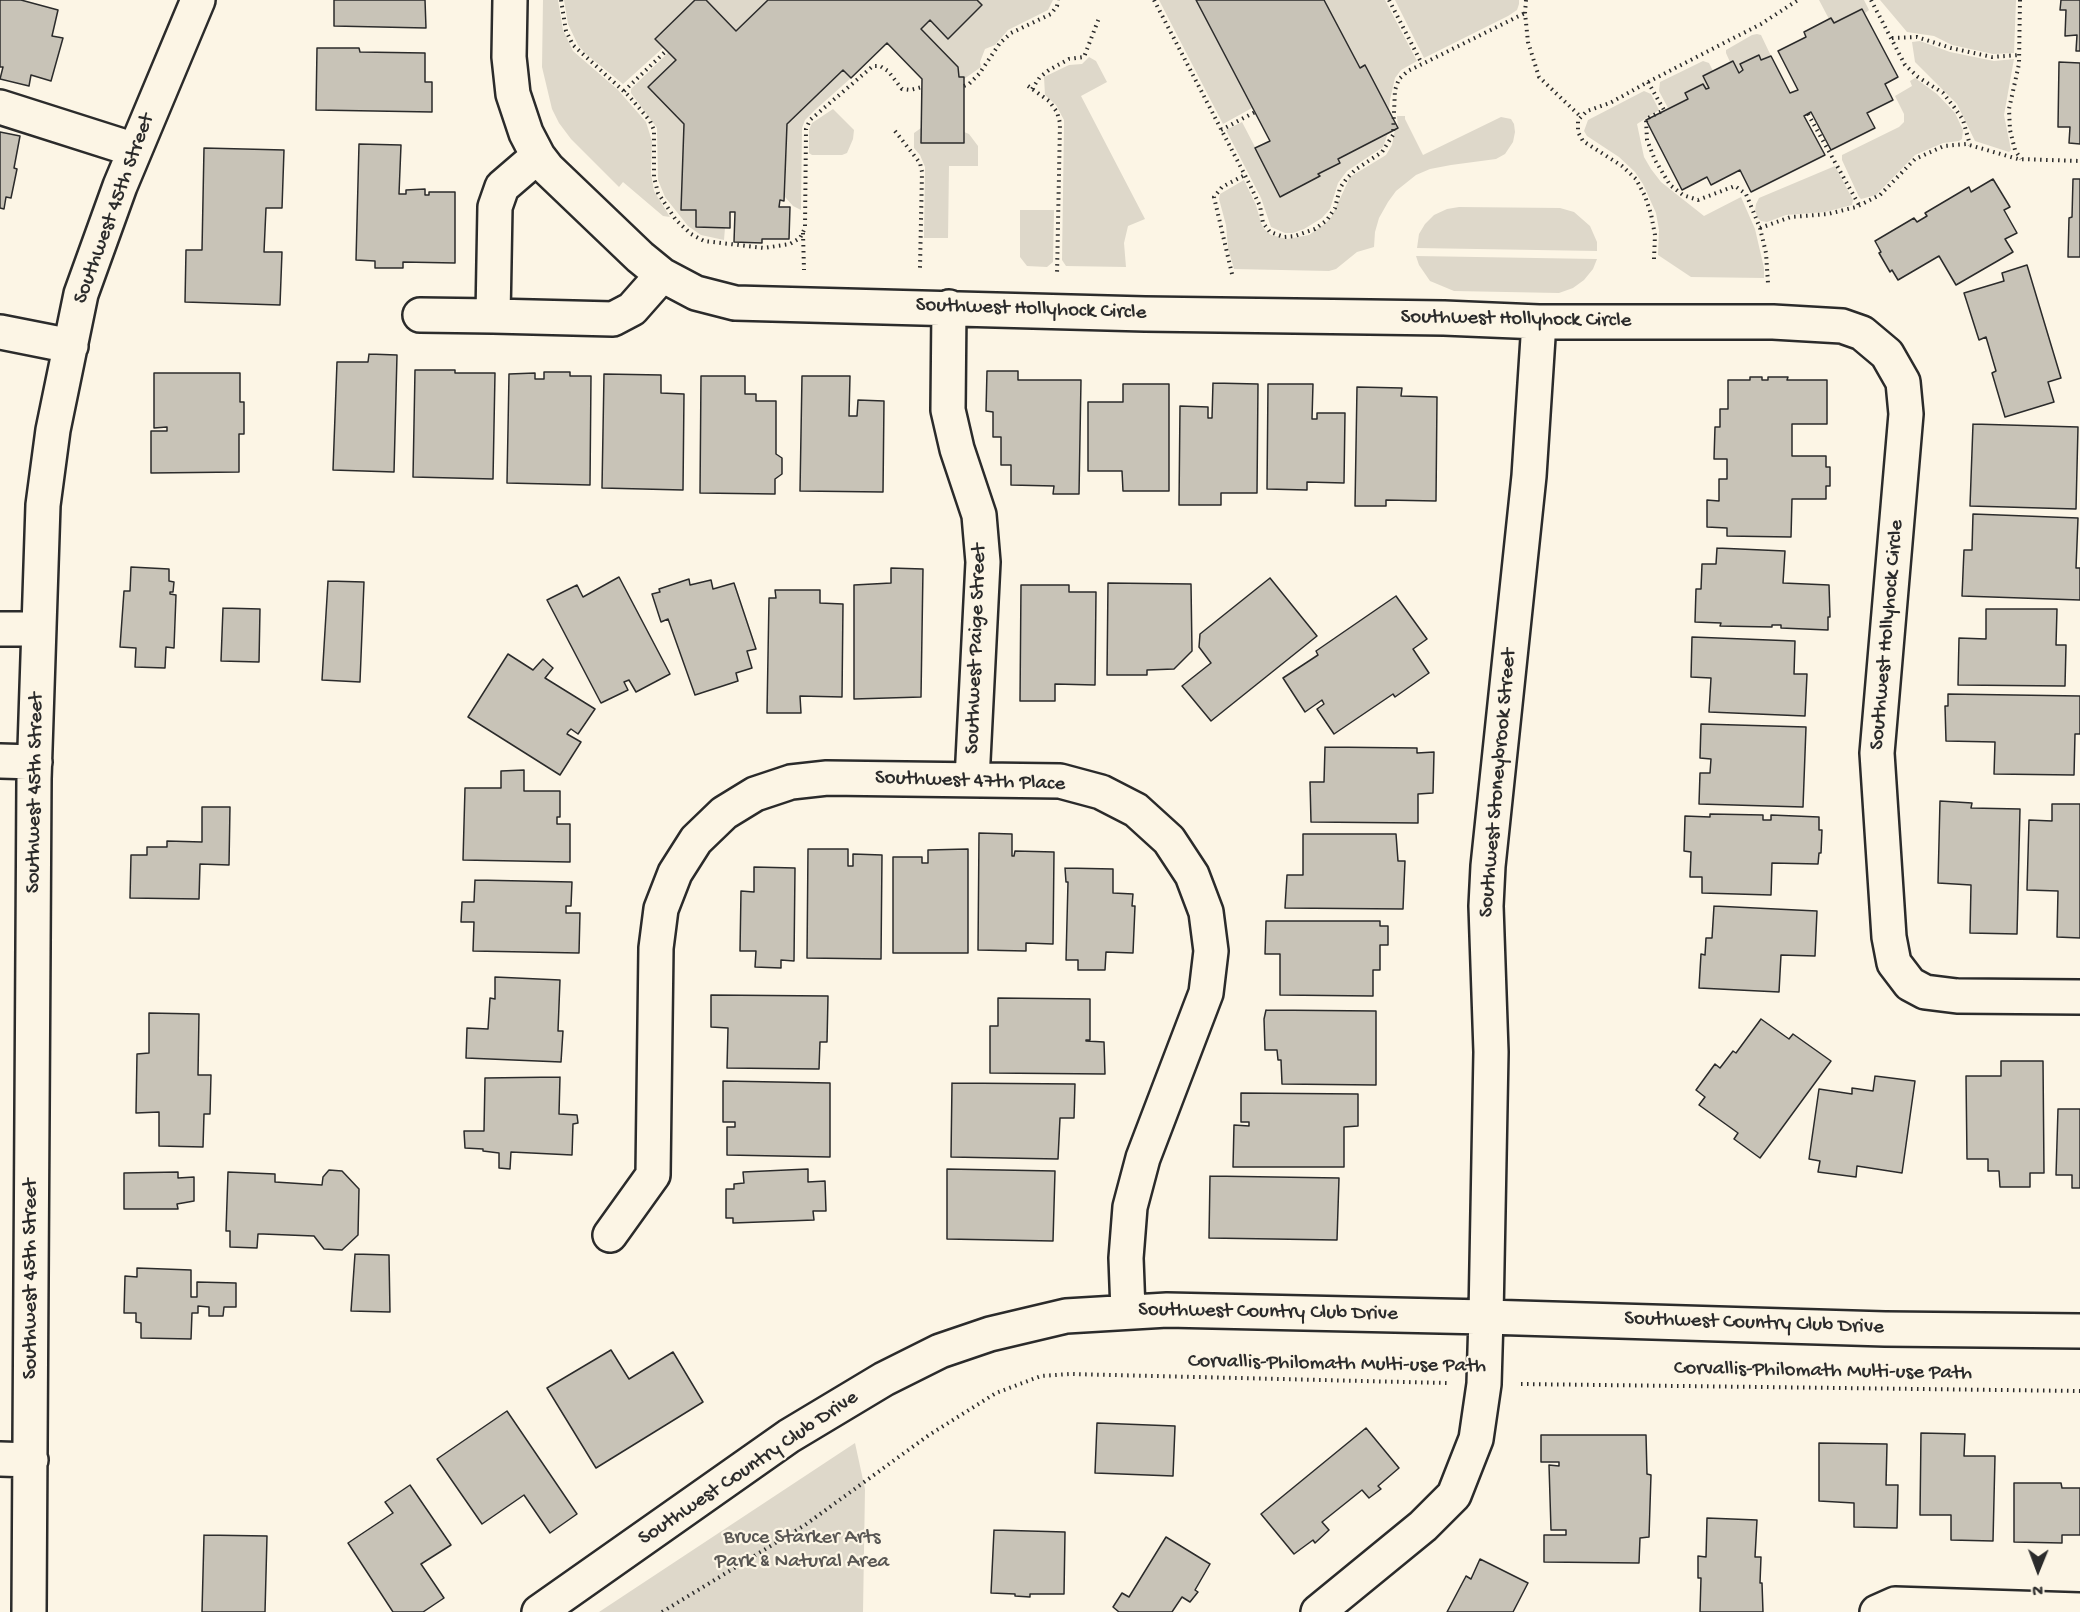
<!DOCTYPE html>
<html>
<head>
<meta charset="utf-8">
<style>
  body { margin:0 }
  #map { position:relative; width:2080px; height:1612px; overflow:hidden; background:#fcf5e5; font-family:"Gochi Hand",sans-serif }
  canvas { display:block }
  .north { position:absolute; left:2008px; top:1540px; width:60px; height:60px; -webkit-text-stroke:4px #fcf5e5; paint-order:stroke; rotate:181deg; font-size:16px; font-weight:700; line-height:24px; text-align:center; color:#2b2b2b }
  .north::after { content:''; display:block; margin:auto; width:21px; height:27px; background:#2b2b2b; clip-path:polygon(50% 0,100% 100%,50% 72%,0 100%) }
</style>
</head>
<body>
<div id="map">
<canvas width="2080" height="1612"></canvas>
<div class="north">N</div>
</div>
<script>
const context = document.querySelector('canvas').getContext('2d');
context.lineJoin = 'round';
function fill(path, color) {
  context.fillStyle = color;
  context.fill(path, 'evenodd');
}
function toPath(rows) {
  const path = new Path2D();
  for (const r of rows) {
    path.moveTo(r[0], r[1]);
    for (let i = 2; i < r.length; i += 2) path.lineTo(r[i], r[i + 1]);
  }
  return path;
}
function strokePath(path, color, width, dash) {
  context.strokeStyle = color;
  context.lineWidth = width;
  context.lineCap = dash ? 'butt' : 'round';
  context.setLineDash(dash || []);
  context.stroke(path);
}
function label(font, color, halo, rows, align = 'center') {
  context.font = font + ' "Gochi Hand",sans-serif';
  context.lineWidth = 4.5;
  context.setLineDash([]);
  context.textBaseline = 'middle';
  context.strokeStyle = halo;
  context.fillStyle = color;
  for (const [text, x, y, turn = 0] of rows) {
    context.save();
    context.translate(x, y);
    context.rotate((+turn || 0) * Math.PI / 180);
    context.textAlign = isNaN(turn) ? turn : align;
    if (halo) context.strokeText(text, 0, 0);
    context.fillText(text, 0, 0);
    context.restore();
  }
}
fill(toPath([
  [543,0,558,0,563,30,573,51,618,90,646,122,652,141,651,173,654,191,670,217,663,216,623,182,619,187,571,139,559,123,552,109,542,67],
  [564,0,695,0,655,38,664,47,623,84,586,54,578,45,568,24],
  [706,0,768,0,736,31],
  [977,0,1053,0,1048,10,1008,30,995,45,985,49,980,62,981,67,964,79,964,77,959,77,958,67,921,29,930,20,948,38,982,6],
  [1159,0,1196,0,1252,108,1223,124],
  [1324,0,1385,0,1417,61,1401,70,1395,78,1390,100,1389,111,1365,65,1360,68],
  [1395,0,1519,0,1519,4,1517,10,1508,16,1424,58],
  [1819,0,1864,0,1869,10,1865,13,1862,9,1834,23,1832,18,1829,19],
  [1880,0,2016,0,2014,53,1993,54,1952,45,1934,36,1907,32],
  [1757,34,1761,35,1771,56,1761,60,1759,56,1741,64,1743,70,1739,73,1733,61,1730,62,1726,53,1726,50,1752,35],
  [1920,41,1950,52,1994,61,2014,59,2004,115,2011,150,2009,152,1975,141,1957,104,1915,62,1912,42],
  [669,52,676,60,648,87,684,124,681,210,696,210,725,228,724,240,701,235,688,226,665,197,658,180,657,128,631,93,631,89],
  [1089,57,1096,61,1107,82,1081,96,1145,219,1128,226,1124,243,1126,267,1066,266,1062,260,1064,126,1064,120,1056,105,1045,95,1044,77,1069,65,1082,64],
  [1703,61,1709,63,1713,71,1703,76,1709,88,1706,89,1702,84,1685,93,1688,99,1668,108,1659,91,1660,82],
  [843,70,851,78,815,110,805,120,802,128,801,210,793,206,785,197,787,124],
  [1915,78,1937,94,1955,113,1963,130,1962,139,1959,141,1943,143,1915,155,1876,195,1861,199,1859,197,1842,160,1842,155,1899,127,1904,122,1904,114,1895,96,1912,86,1910,81],
  [1644,91,1651,94,1659,110,1637,124,1644,157,1651,169,1661,182,1704,216,1741,197,1755,229,1764,268,1764,278,1691,277,1658,255,1659,230,1656,213,1643,184,1635,172,1619,157,1587,136,1584,131,1588,120],
  [833,109,854,130,853,139,847,153,842,155,812,155,809,153,809,130,812,123],
  [1397,116,1405,116,1405,119,1423,155,1501,117,1511,119,1514,124,1515,132,1513,142,1505,154,1496,159,1451,165,1430,169,1416,175,1396,191,1388,202,1379,218,1375,232,1374,247,1357,252,1336,269,1329,271,1234,269,1228,248,1226,225,1219,199,1220,194,1244,180,1256,205,1261,223,1264,229,1271,235,1287,239,1309,235,1326,223,1332,216,1350,177,1386,155,1392,145,1395,129,1398,128],
  [1242,122,1281,197,1320,176,1318,174,1340,163,1338,159,1388,133,1383,147,1347,171,1338,183,1330,209,1322,218,1304,229,1293,233,1285,233,1271,227,1261,198,1226,130],
  [921,128,964,132,969,134,978,146,978,166,949,166,948,238,924,238,925,167,920,155,914,148,914,133],
  [1835,166,1853,200,1852,205,1825,212,1786,215,1767,222,1761,221,1758,218,1755,211,1756,204,1759,198],
  [1459,207,1560,208,1574,212,1590,226,1597,242,1597,251,1417,248,1419,234,1425,224,1434,215,1447,209],
  [1020,210,1054,210,1053,262,1047,267,1027,266,1020,257],
  [1416,256,1596,259,1597,259,1593,269,1584,280,1573,288,1559,293,1454,291,1430,281,1419,265],
  [855,1443,865,1489,863,1612,599,1612]
]), '#ded8ca');
const building = toPath([
  [0,0,21,0,58,10,52,36,63,38,51,81,31,75,29,86,0,79,3,67,0,67,0,0],
  [334,0,425,0,426,28,334,26,334,0],
  [695,0,706,0,736,31,768,0,977,0,982,5,948,39,930,20,921,29,958,67,959,77,964,77,964,143,921,143,922,79,887,43,851,78,843,70,787,124,784,201,780,200,779,207,790,207,789,239,762,239,762,243,734,242,735,212,730,212,730,228,696,227,696,210,681,210,684,124,648,87,676,60,655,39,695,0],
  [1196,0,1324,0,1360,68,1365,65,1398,128,1338,159,1340,163,1318,174,1320,176,1280,197,1255,148,1270,141,1196,0],
  [2061,0,2080,0,2080,51,2076,51,2077,35,2065,36,2066,10,2060,10,2061,0],
  [1862,9,1898,77,1885,84,1893,100,1867,113,1875,128,1831,150,1811,112,1804,116,1825,155,1751,192,1740,170,1711,185,1707,177,1682,190,1646,120,1688,99,1685,93,1703,84,1706,89,1709,88,1703,76,1733,61,1739,73,1743,70,1740,64,1759,55,1761,60,1771,56,1790,93,1798,90,1778,51,1806,37,1804,32,1831,18,1834,23,1862,9],
  [317,48,359,48,360,52,425,53,425,82,432,82,432,112,316,110,317,48],
  [2059,62,2080,63,2080,144,2069,143,2070,127,2058,127,2059,62],
  [0,132,20,136,14,168,17,169,11,198,6,197,4,209,0,208,0,132],
  [359,144,401,145,399,194,406,194,406,190,425,189,425,195,429,195,429,192,455,192,455,263,403,262,403,268,375,268,375,261,356,260,359,144],
  [204,148,284,150,282,208,266,208,264,252,282,252,280,305,185,302,186,250,202,250,204,148],
  [1993,179,2010,207,2004,210,2017,233,2005,239,2013,252,1956,285,1939,256,1898,280,1892,270,1890,272,1879,253,1881,252,1875,241,1914,218,1917,222,1927,216,1925,213,1969,187,1971,192,1993,179],
  [2073,179,2080,179,2080,257,2068,257,2069,218,2072,217,2073,179],
  [2027,265,2061,378,2048,382,2054,402,2005,417,1992,373,1996,371,1986,337,1979,340,1964,293,2004,281,2002,273,2027,265],
  [369,354,397,355,394,472,333,470,337,362,368,362,369,354],
  [415,370,455,370,455,373,495,373,493,479,413,477,415,370],
  [987,371,1018,371,1018,380,1081,380,1079,494,1053,494,1054,486,1011,485,1011,465,1001,465,1001,437,993,437,993,412,986,411,987,371],
  [544,372,570,372,570,376,591,376,590,485,507,483,509,374,535,373,535,379,544,379,544,372],
  [154,373,240,373,240,402,244,402,244,434,239,434,239,472,151,473,151,431,167,431,167,427,154,428,154,373],
  [604,374,661,375,661,393,684,394,683,490,602,488,604,374],
  [701,376,745,376,745,394,756,394,756,401,776,401,776,454,782,458,782,474,775,479,775,494,700,493,701,376],
  [802,376,850,376,849,416,857,416,858,400,884,401,883,492,800,491,802,376],
  [1750,377,1762,377,1762,380,1768,380,1768,377,1788,377,1787,380,1827,380,1827,424,1792,424,1792,456,1826,456,1826,467,1830,467,1830,486,1826,486,1826,499,1792,499,1791,537,1727,536,1727,528,1707,527,1707,500,1719,501,1719,479,1727,479,1727,459,1714,459,1715,427,1720,427,1720,409,1728,409,1728,380,1750,380,1750,377],
  [1213,383,1258,384,1257,493,1221,493,1221,505,1179,505,1180,406,1208,407,1208,418,1212,418,1213,383],
  [1123,384,1169,384,1169,491,1123,491,1122,471,1088,471,1088,402,1123,402,1123,384],
  [1268,384,1313,384,1312,419,1317,419,1317,413,1345,413,1344,483,1307,482,1307,490,1267,489,1268,384],
  [1357,387,1402,388,1401,396,1437,397,1436,501,1386,500,1386,506,1355,506,1357,387],
  [1973,424,2078,427,2076,509,1970,506,1973,424],
  [1973,514,2078,518,2076,568,2080,568,2080,600,1962,596,1964,550,1972,550,1973,514],
  [1717,548,1785,551,1783,583,1829,585,1830,617,1828,617,1828,630,1781,628,1781,625,1772,625,1772,627,1720,626,1721,623,1695,622,1696,589,1701,589,1702,564,1716,564,1717,548],
  [131,567,169,569,169,581,174,582,173,592,170,592,170,594,176,595,174,648,166,647,165,668,135,667,136,648,120,647,124,591,130,591,131,567],
  [891,568,923,569,921,697,854,699,854,585,891,583,891,568],
  [619,577,670,674,636,692,629,680,624,682,628,690,601,703,547,600,577,585,583,597,619,577],
  [1270,578,1317,636,1211,721,1182,686,1211,663,1199,647,1200,634,1270,578],
  [689,579,690,585,711,580,713,589,734,583,756,649,747,651,752,668,736,673,738,681,695,695,668,619,661,622,652,594,660,592,659,589,689,579],
  [328,581,364,582,360,682,322,680,328,581],
  [1108,583,1191,584,1192,651,1174,669,1147,670,1147,675,1107,675,1108,583],
  [1021,585,1069,585,1069,592,1096,592,1095,685,1055,684,1055,701,1020,701,1021,585],
  [775,590,820,590,820,603,843,604,842,697,800,696,801,713,767,713,769,598,776,598,775,590],
  [1396,596,1427,639,1413,649,1429,673,1395,697,1393,694,1334,734,1317,709,1324,704,1322,700,1305,712,1283,678,1318,655,1316,651,1396,596],
  [223,608,260,609,259,662,221,661,223,608],
  [1986,609,2057,609,2056,645,2066,645,2065,686,1958,685,1959,638,1986,639,1986,609],
  [1692,637,1795,641,1794,674,1807,674,1805,716,1709,712,1711,678,1691,677,1692,637],
  [508,654,533,670,543,659,553,668,545,678,595,709,578,734,571,729,568,732,567,734,581,742,560,775,468,717,508,654],
  [1948,694,2080,696,2080,734,2075,734,2074,775,1994,774,1995,742,1946,741,1945,706,1948,706,1948,694],
  [1701,724,1806,727,1803,807,1699,804,1700,773,1710,773,1711,759,1700,758,1701,724],
  [1325,747,1417,748,1417,753,1434,752,1433,793,1418,794,1418,823,1311,822,1310,782,1324,782,1325,747],
  [524,770,524,791,560,791,560,817,557,817,557,824,570,824,570,862,463,860,465,788,501,788,501,771,524,770],
  [1940,801,1972,803,1971,808,2020,809,2017,934,1970,933,1971,885,1938,883,1940,801],
  [2052,804,2080,804,2080,938,2057,937,2058,891,2027,890,2029,820,2052,821,2052,804],
  [202,807,230,807,229,865,200,864,199,899,130,898,131,855,147,855,147,847,167,847,167,841,202,842,202,807],
  [1710,814,1763,815,1763,820,1771,820,1771,815,1819,817,1819,830,1822,830,1821,853,1819,853,1818,864,1772,863,1771,895,1702,893,1702,877,1690,877,1691,852,1684,851,1685,816,1710,817,1710,814],
  [979,833,1012,834,1012,856,1014,856,1015,851,1054,852,1053,944,1026,943,1026,951,978,950,979,833],
  [1303,834,1396,834,1398,861,1405,861,1403,909,1285,908,1287,875,1303,875,1303,834],
  [808,849,848,849,848,866,853,866,853,854,882,855,881,959,807,958,808,849],
  [968,849,968,953,893,953,893,857,922,857,922,863,928,863,928,850,968,849],
  [754,867,795,868,794,961,781,960,781,968,755,967,756,951,740,951,741,891,754,892,754,867],
  [1065,868,1113,869,1113,893,1133,894,1132,906,1135,906,1133,953,1106,952,1105,970,1078,970,1078,960,1066,960,1068,882,1066,882,1065,868],
  [475,880,572,882,571,906,566,906,566,913,580,913,579,953,473,951,474,922,461,922,462,902,474,902,475,880],
  [1714,906,1817,911,1815,956,1781,955,1779,992,1699,988,1701,954,1705,955,1706,938,1712,938,1714,906],
  [1266,921,1380,921,1380,926,1388,926,1388,945,1380,945,1380,970,1373,970,1373,996,1280,995,1280,954,1265,954,1266,921],
  [495,977,560,980,558,1031,563,1031,561,1062,466,1058,467,1028,488,1029,490,998,495,999,495,977],
  [711,995,828,996,827,1042,820,1042,819,1069,727,1068,728,1028,711,1027,711,995],
  [998,998,1090,999,1090,1040,1086,1040,1086,1041,1104,1042,1105,1074,990,1073,990,1026,998,1026,998,998],
  [1266,1010,1376,1011,1376,1085,1282,1084,1281,1060,1278,1060,1277,1050,1265,1050,1264,1019,1266,1010],
  [149,1013,199,1014,198,1075,211,1075,210,1114,204,1114,203,1147,159,1146,159,1112,136,1113,137,1054,149,1053,149,1013],
  [1761,1019,1789,1039,1793,1034,1831,1061,1760,1158,1734,1139,1738,1133,1699,1105,1705,1097,1696,1090,1715,1064,1720,1068,1733,1051,1736,1053,1761,1019],
  [2001,1061,2043,1061,2044,1173,2030,1173,2030,1187,2000,1187,1999,1171,1988,1171,1988,1159,1967,1159,1966,1076,2001,1076,2001,1061],
  [1875,1076,1915,1081,1902,1173,1857,1166,1856,1177,1818,1172,1820,1161,1809,1159,1819,1089,1852,1094,1852,1088,1873,1091,1875,1076],
  [560,1077,559,1114,577,1115,578,1123,573,1124,572,1155,511,1152,510,1169,499,1168,499,1153,483,1151,483,1149,465,1148,464,1131,484,1131,485,1078,560,1077],
  [723,1081,830,1083,830,1157,727,1155,727,1127,735,1127,735,1122,723,1122,723,1081],
  [952,1083,1075,1084,1074,1118,1060,1118,1058,1159,951,1157,952,1083],
  [1241,1093,1358,1094,1358,1126,1344,1127,1344,1167,1233,1167,1234,1125,1249,1126,1249,1122,1241,1122,1241,1093],
  [2058,1109,2080,1109,2080,1188,2072,1188,2072,1175,2056,1175,2058,1109],
  [808,1169,808,1182,825,1181,826,1211,813,1211,814,1220,733,1223,733,1218,726,1218,726,1189,734,1189,734,1184,744,1183,743,1172,808,1169],
  [947,1169,1055,1171,1053,1241,947,1239,947,1169],
  [329,1170,342,1171,359,1189,358,1235,342,1250,324,1249,314,1236,263,1234,258,1234,257,1248,230,1247,230,1231,226,1231,228,1172,275,1174,275,1182,322,1185,323,1177,329,1170],
  [178,1172,178,1178,194,1177,194,1201,177,1204,178,1209,124,1209,124,1173,178,1172],
  [1210,1176,1339,1178,1337,1240,1209,1238,1210,1176],
  [355,1254,389,1255,390,1312,351,1311,355,1254],
  [137,1268,191,1270,191,1297,197,1297,197,1282,236,1283,236,1307,224,1307,223,1316,209,1316,209,1307,198,1306,198,1313,192,1313,191,1339,141,1338,141,1323,136,1322,136,1313,124,1313,125,1276,137,1277,137,1268],
  [611,1350,629,1379,673,1352,703,1402,596,1468,547,1388,611,1350],
  [507,1411,577,1514,550,1533,524,1495,482,1524,437,1459,507,1411],
  [1097,1423,1175,1426,1173,1476,1095,1473,1097,1423],
  [1366,1428,1399,1468,1378,1486,1381,1489,1369,1498,1362,1490,1322,1522,1329,1530,1315,1543,1313,1540,1294,1554,1261,1514,1366,1428],
  [1921,1433,1965,1434,1964,1456,1995,1456,1993,1541,1951,1540,1951,1515,1920,1515,1921,1433],
  [1541,1435,1646,1435,1647,1474,1651,1475,1649,1537,1640,1538,1639,1563,1544,1562,1544,1535,1566,1535,1566,1530,1551,1530,1549,1465,1559,1466,1559,1462,1541,1462,1541,1435],
  [1819,1443,1887,1444,1886,1485,1898,1485,1897,1528,1854,1527,1854,1503,1819,1501,1819,1443],
  [2014,1483,2061,1483,2062,1488,2080,1488,2080,1535,2062,1535,2062,1543,2014,1542,2014,1483],
  [410,1485,451,1545,421,1564,444,1598,423,1612,393,1612,348,1543,393,1513,385,1502,410,1485],
  [1707,1518,1757,1520,1755,1557,1761,1557,1760,1583,1762,1583,1763,1612,1700,1612,1701,1578,1698,1578,1698,1556,1706,1557,1707,1518],
  [994,1530,1065,1532,1064,1594,1030,1594,1030,1597,1015,1596,1015,1594,991,1593,994,1530],
  [204,1535,267,1536,265,1612,202,1612,204,1535],
  [1166,1537,1210,1564,1195,1590,1198,1592,1190,1602,1182,1597,1172,1612,1119,1612,1113,1607,1122,1593,1129,1597,1166,1537],
  [1480,1559,1528,1583,1513,1612,1447,1612,1465,1578,1466,1576,1471,1579,1480,1559]
]);
fill(building, '#c8c3b7');
strokePath(building, '#2b2b2b', 1.5);
const minor = toPath([
  [510,0,509,57,513,94,526,133,538,156,548,169,640,257,662,275,696,293,735,303,1145,314,1444,318,1539,322,1773,322,1842,326,1862,333,1887,354,1903,382,1906,414,1877,753,1889,937,1894,963,1910,984,1925,992,1957,996,2080,997],
  [0,107,135,150],
  [538,156,502,187,495,207,493,316,613,319,632,309,662,275],
  [949,307,948,410,957,449,979,515,983,562,972,780],
  [420,315,493,316],
  [0,332,71,346],
  [0,629,39,629],
  [0,761,35,762],
  [610,1235,653,1175,656,948,661,909,675,873,696,840,724,813,755,794,791,782,827,778,1060,781,1101,792,1136,810,1169,840,1192,875,1206,912,1211,951,1206,993,1143,1158,1130,1207,1126,1258,1128,1311],
  [0,1459,31,1460],
  [29,1612,34,779,43,505,53,430,81,294,120,186,198,0],
  [539,1612,789,1436,884,1379,940,1351,990,1334,1066,1316,1167,1310,1486,1317,1885,1329,2080,1331],
  [1318,1612,1423,1526,1454,1495,1476,1439,1484,1384,1486,1317,1491,1052,1486,906,1488,866,1529,476,1539,322],
  [1877,1612,1895,1604,2080,1610]
]);
strokePath(minor, '#2b2b2b', 38);
strokePath(toPath([
  [561,0,566,31,573,45,629,96,650,121,654,130,654,177,658,193,676,220,691,234,704,241,764,248,790,244,800,238,805,228,806,129,810,120,873,66,880,66,888,71,902,89,910,90,922,87],
  [1154,0,1249,183,1260,206,1263,223,1270,232,1284,237,1295,236,1315,229,1327,220,1335,208,1340,188,1347,178,1355,170,1382,152,1393,135,1395,90,1399,79,1408,71,1525,13],
  [1389,0,1422,64],
  [1526,0,1525,13,1528,42,1539,77,1581,117],
  [1871,0,1905,65,1918,77,1943,93,1954,107,1963,120,1970,145],
  [2020,0,2019,64,2009,109,2010,130,2015,150,2021,159],
  [1892,38,1917,37,1951,48,1992,57,2019,55],
  [1648,82,1664,110,1646,119,1647,140,1655,160,1670,185,1683,195,1698,200,1735,186,1746,194,1760,228,1766,253,1768,283],
  [964,86,969,84,979,74,1000,43,1011,33,1051,14,1057,6,1058,0],
  [1028,86,1049,101,1057,112,1060,123,1057,275],
  [1032,89,1040,77,1049,70,1069,59,1084,57,1099,18],
  [624,91,667,50],
  [1808,114,1859,205],
  [1221,130,1255,112],
  [895,131,920,163,922,172,920,268],
  [1760,228,1791,217,1828,214,1856,207,1880,195,1915,159,1944,146,1966,144,2018,159,2080,161],
  [803,233,804,270],
  [1654,259,1655,235,1651,214,1645,196,1636,179,1622,166,1583,141,1578,132,1578,120,1587,111,1610,103,1648,82,1761,24,1798,0],
  [1232,274,1214,197,1222,187,1245,175],
  [1521,1384,2080,1391],
  [662,1612,805,1525,929,1435,996,1393,1041,1376,1070,1374,1447,1383]
]), '#2b2b2b', 4, [1.5, 4.5]);
strokePath(minor, '#fcf5e5', 33);
label('21px', '#2b2b2b', '#fcf5e5', [
  ["Southwest 45th Street",115,209,-70],
  ["Southwest Hollyhock Circle",1031,310,2],
  ["Southwest Hollyhock Circle",1516,320,1],
  ["Southwest Hollyhock Circle",1888,635,-85],
  ["Southwest Paige Street",977,649,-88],
  ["Southwest 47th Place",970,782,2],
  ["Southwest Stoneybrook Street",1499,783,-85],
  ["Southwest 45th Street",36,793,-89],
  ["Southwest 45th Street",32,1279,-90],
  ["Southwest Country Club Drive",1268,1313,1],
  ["Southwest Country Club Drive",1754,1324,2],
  ["Corvallis-Philomath Multi-use Path",1337,1365,1],
  ["Corvallis-Philomath Multi-use Path",1823,1372,1],
  ["Southwest Country Club Drive",749,1469,-34]
]);
label('21px', '#585653', '#fcf5e5', [
  ["Bruce Starker Arts",802,1539],
  ["Park & Natural Area",802,1563]
]);
</script>
</body>
</html>
